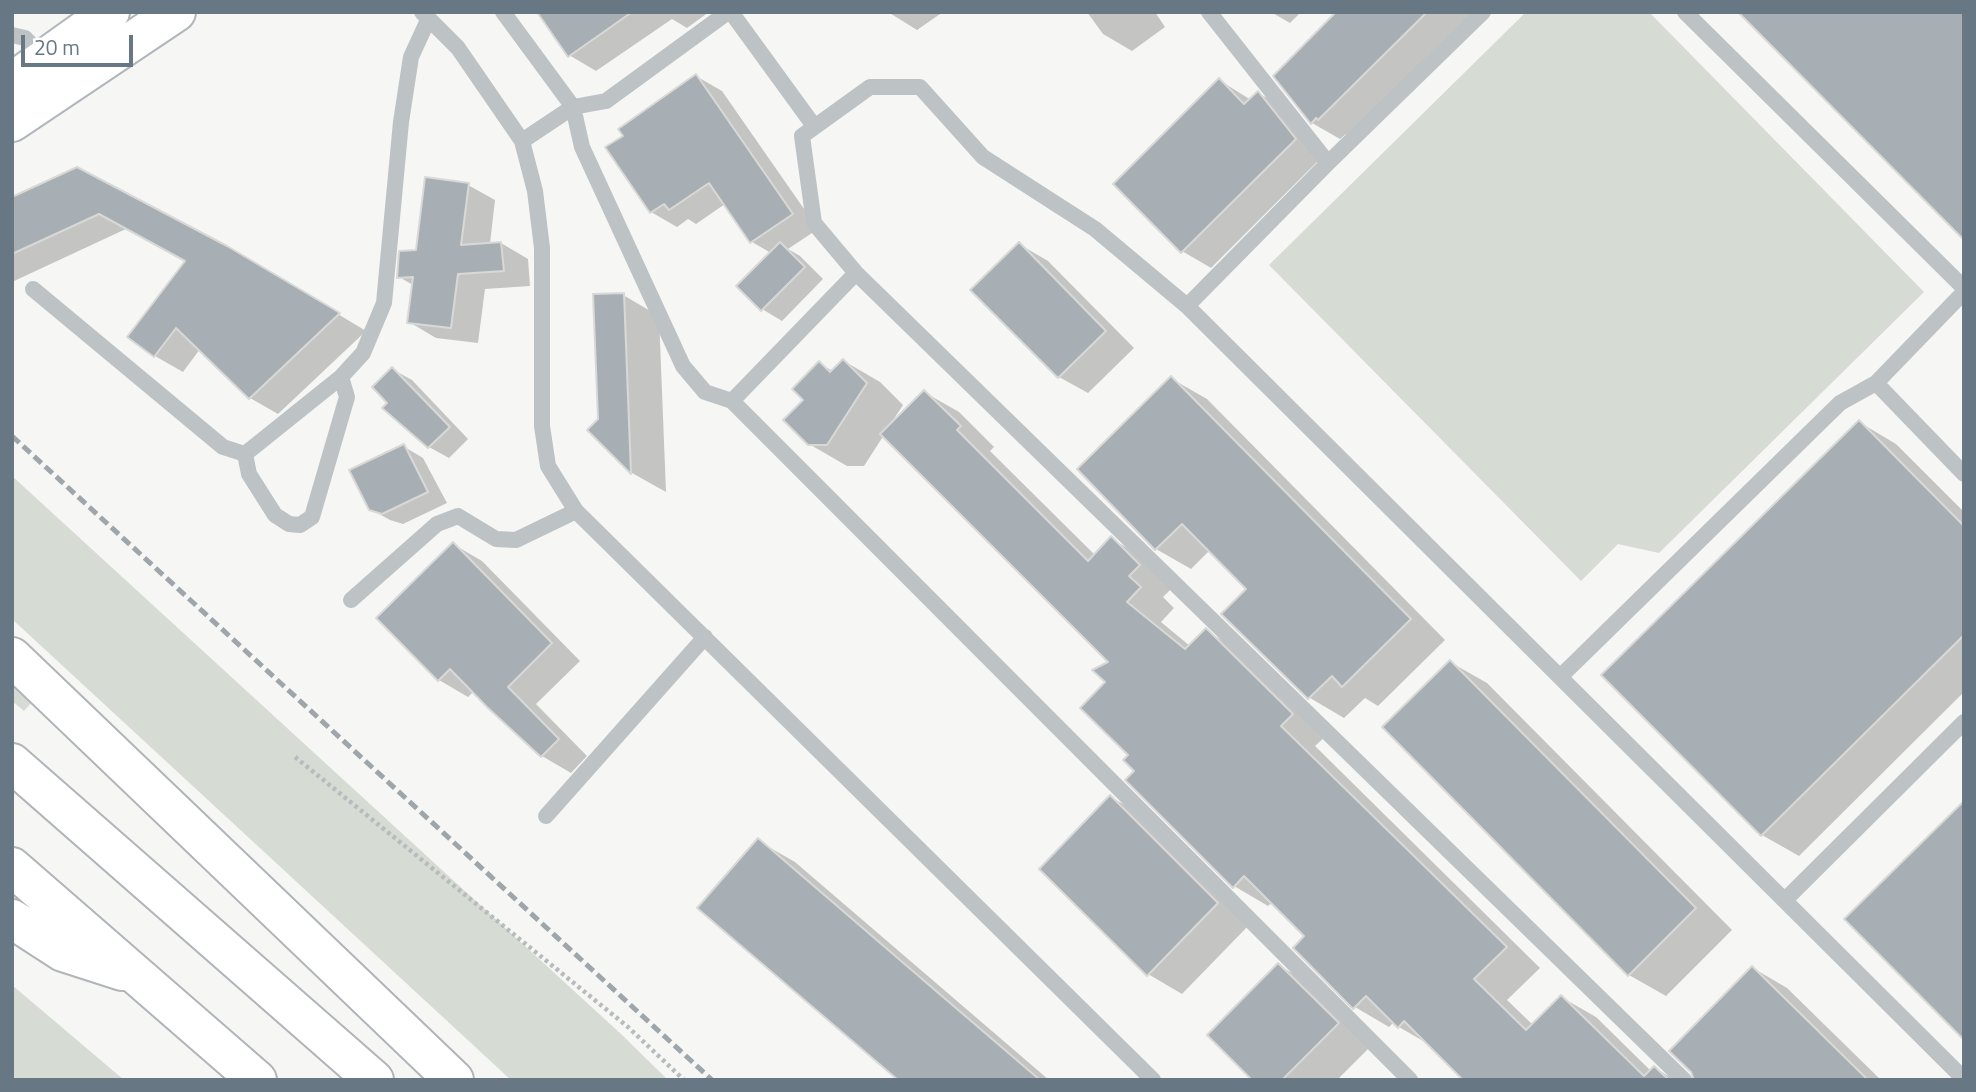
<!DOCTYPE html>
<html>
<head>
<meta charset="utf-8">
<style>
  body { margin:0 }
  #map { position:relative; width:1976px; height:1092px; overflow:hidden; background:#f6f6f4; font-family:"Titillium Web",sans-serif }
  canvas { display:block }
  .frame { position:absolute; inset:0; border:14px solid #677783; pointer-events:none }
  .scale { position:absolute; left:21px; top:35px; width:112px; height:32px; box-sizing:border-box; border:4px solid #677783; border-top:0; padding-left:9px; font-size:21px; line-height:24px; white-space:nowrap; color:#677783; -webkit-text-stroke:5px #fff; paint-order:stroke }
</style>
</head>
<body>
<div id="map">
<canvas width="1976" height="1092"></canvas>
<div class="frame"></div>
<div class="scale">20 m</div>
</div>
<script>
const context = document.querySelector('canvas').getContext('2d');
context.lineJoin = 'round';
function fill(path, color) {
  context.fillStyle = color;
  context.fill(path, 'evenodd');
}
function toPath(rows) {
  const path = new Path2D();
  for (const r of rows) {
    path.moveTo(r[0], r[1]);
    for (let i = 2; i < r.length; i += 2) path.lineTo(r[i], r[i + 1]);
  }
  return path;
}
function strokePath(path, color, width, dash) {
  context.strokeStyle = color;
  context.lineWidth = width;
  context.lineCap = dash ? 'butt' : 'round';
  context.setLineDash(dash || []);
  context.stroke(path);
}
fill(toPath([
  [1526,12,1649,12,1924,292,1659,553,1618,544,1581,581,1269,265],
  [12,476,621,1034,668,1080,511,1080,12,619],
  [12,685,31,703,24,711,12,701],
  [12,985,124,1080,12,1080]
]), '#d6dbd3');
fill(toPath([
  [539,12,709,12,687,28,672,19,596,71,569,55],
  [888,12,943,12,917,30],
  [1087,12,1155,12,1165,27,1132,51,1103,34],
  [1271,12,1301,12,1290,23],
  [1339,12,1472,12,1348,135,1346,134,1340,139,1312,123],
  [696,76,722,91,818,229,788,249,800,256,823,279,782,321,762,309,771,253,752,242,725,204,696,224,688,219,677,227,651,212,625,136],
  [1219,80,1251,100,1258,93,1287,109,1323,156,1211,268,1182,251],
  [77,169,255,264,366,331,278,414,250,398,200,349,183,372,155,356,129,336,187,261,128,228,12,282,12,199],
  [468,185,495,200,490,244,501,243,528,259,530,286,485,289,478,343,436,338,409,322,413,285,399,277],
  [1019,244,1048,261,1134,348,1088,393,1059,377,973,290],
  [623,295,659,316,666,492,632,473,589,430,600,420],
  [844,361,880,382,903,405,892,422,894,423,924,392,959,412,994,447,990,451,1096,556,1112,539,1146,559,1174,586,1163,597,1174,608,1161,622,1190,646,1206,631,1241,651,1327,735,1315,746,1540,968,1507,1000,1533,1025,1561,997,1596,1017,1651,1071,1655,1068,1675,1080,1465,1080,1430,1045,1399,1027,1394,1022,1389,1027,1355,1007,1307,936,1273,902,1268,906,1234,886,1137,771,1108,682,1111,662,884,435,864,466,847,466,809,444,805,400,820,364,833,371],
  [392,369,412,380,468,439,449,458,429,447,390,404],
  [1172,379,1207,399,1445,640,1378,706,1365,698,1344,718,1310,698,1223,614,1248,589,1210,550,1191,569,1156,549,1080,469],
  [1859,422,1896,444,1964,512,1964,692,1799,856,1762,835],
  [403,446,423,458,447,503,403,524,390,520,370,509],
  [453,544,482,561,580,661,536,704,587,756,571,773,542,756,474,691,468,697,439,680],
  [1450,662,1487,683,1732,930,1666,996,1629,975],
  [1111,797,1145,817,1251,923,1182,994,1148,974],
  [758,841,795,862,1049,1080,901,1080],
  [1278,965,1313,985,1373,1044,1337,1080,1255,1080],
  [1753,968,1787,988,1881,1080,1696,1080]
]), '#0003');
const building = toPath([
  [537,12,632,12,568,57,537,12],
  [1336,12,1427,12,1318,120,1316,118,1311,124,1273,76,1336,12],
  [1738,12,1964,12,1964,240,1738,12],
  [696,74,793,214,750,243,709,183,669,210,664,204,650,213,605,147,623,136,618,129,696,74],
  [1219,78,1244,104,1258,91,1296,139,1181,253,1113,184,1219,78],
  [77,167,227,246,340,313,249,399,176,328,154,357,127,337,185,261,99,214,12,254,12,197,77,167],
  [425,177,469,183,461,245,501,242,504,271,458,274,451,328,407,323,413,277,397,278,399,251,416,250,425,177],
  [780,242,805,267,761,311,736,286,780,242],
  [1019,242,1106,331,1058,378,970,290,1019,242],
  [624,293,631,474,587,430,598,419,593,294,624,293],
  [843,359,867,383,827,445,808,445,783,420,803,400,792,389,819,361,830,372,843,359],
  [392,367,450,427,428,448,382,408,387,403,372,387,392,367],
  [1171,376,1411,619,1342,687,1332,676,1308,699,1221,614,1246,589,1182,524,1155,550,1077,469,1171,376],
  [924,390,961,426,957,430,1088,561,1111,536,1140,565,1129,576,1141,587,1127,602,1185,649,1206,628,1293,714,1281,726,1507,947,1474,979,1526,1030,1561,995,1644,1076,1654,1066,1669,1080,1463,1080,1404,1021,1398,1028,1366,996,1353,1009,1293,948,1304,936,1244,876,1233,888,1125,780,1134,771,1123,760,1128,755,1080,708,1105,682,1092,670,1108,662,880,434,924,390],
  [1859,420,1964,526,1964,635,1761,836,1601,675,1859,420],
  [404,444,428,492,382,514,369,510,349,470,404,444],
  [453,542,552,643,508,687,559,739,541,757,487,707,450,669,438,681,376,618,453,542],
  [1450,660,1696,908,1628,976,1382,727,1450,660],
  [1110,795,1218,903,1147,976,1039,869,1110,795],
  [1964,801,1964,1040,1844,919,1964,801],
  [758,838,936,991,1040,1080,898,1080,697,908,758,838],
  [1278,963,1339,1023,1282,1080,1252,1080,1207,1035,1278,963],
  [1752,966,1868,1080,1694,1080,1691,1072,1669,1051,1752,966]
]);
fill(building, '#a7afb4');
strokePath(building, '#d8d8d6', 2);
const secondary = toPath([
  [12,82,110,12],
  [12,122,176,12]
]);
const trunk = toPath([
  [12,81,14,81],
  [12,657,454,1080],
  [12,763,374,1080],
  [12,867,257,1080],
  [12,919,63,952,122,971]
]);
strokePath(secondary, '#b0b6ba', 42);
strokePath(trunk, '#b1b5b8', 42);
strokePath(toPath([
  [295,757,628,1027,684,1080]
]), '#b8bbbd', 4.5, [3.5, 3.5]);
strokePath(toPath([
  [422,12,458,48,522,141,535,191,542,248,542,426,548,466,576,511,1153,1080],
  [503,12,573,107,606,101,728,12],
  [731,12,814,126],
  [1209,12,1328,163],
  [1685,12,1964,288],
  [12,35,25,38,45,59],
  [522,141,573,107,582,147,683,366,705,392,732,401],
  [856,273,732,401,1410,1080],
  [33,289,223,447,245,454,341,377,363,353,384,303,401,122,411,57,428,20],
  [1964,292,1876,383,1964,474],
  [1187,306,1328,163,1483,12],
  [245,454,249,474,275,515,289,524,300,525,312,517,347,397,341,377],
  [351,600,437,524,458,516,496,539,516,540,576,511],
  [1560,677,1840,403,1876,383],
  [546,816,705,637],
  [1785,900,1964,722],
  [1684,1080,856,273,814,223,802,136,870,87,920,87,983,157,1095,229,1187,306,1964,1079]
]), '#bdc2c5', 16);
strokePath(secondary, '#fff', 38);
strokePath(trunk, '#fff', 38);
strokePath(toPath([
  [12,436,712,1080]
]), '#9fa6ab', 5, [10, 5]);
</script>
</body>
</html>
